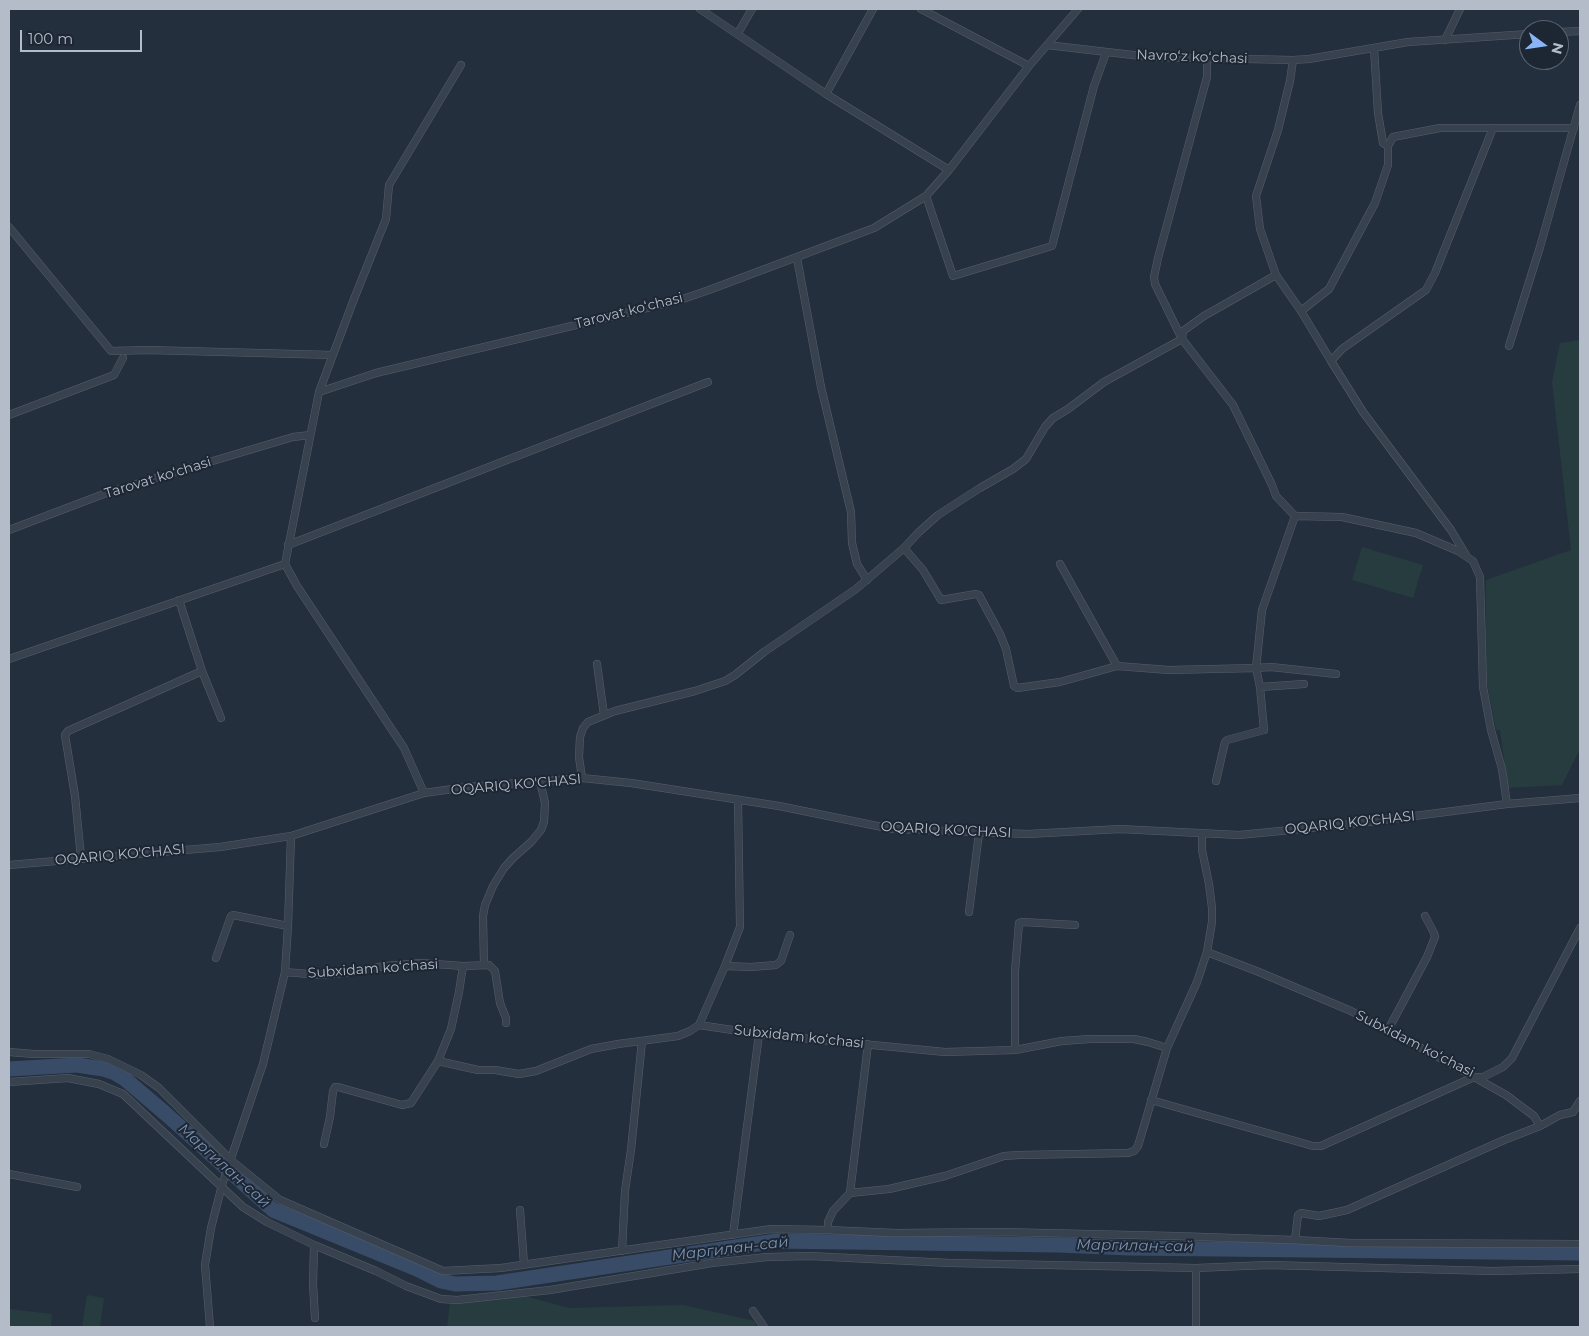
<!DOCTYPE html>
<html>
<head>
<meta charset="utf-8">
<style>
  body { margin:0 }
  #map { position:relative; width:1589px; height:1336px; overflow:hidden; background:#242f3e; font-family:Montserrat,sans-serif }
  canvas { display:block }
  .frame { position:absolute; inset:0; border:10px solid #b4bcc9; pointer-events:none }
  .north { position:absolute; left:1519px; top:20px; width:50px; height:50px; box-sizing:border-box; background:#1d2633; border:1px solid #59626f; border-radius:50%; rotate:104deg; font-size:14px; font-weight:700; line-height:20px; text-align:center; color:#b4bcc9 }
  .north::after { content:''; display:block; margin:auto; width:18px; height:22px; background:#8ab4f8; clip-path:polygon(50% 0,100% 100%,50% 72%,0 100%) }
  .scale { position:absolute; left:20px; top:30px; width:122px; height:22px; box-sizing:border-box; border:2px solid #b4bcc9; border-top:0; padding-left:6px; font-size:15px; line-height:18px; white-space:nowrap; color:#b4bcc9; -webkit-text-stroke:4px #1d2633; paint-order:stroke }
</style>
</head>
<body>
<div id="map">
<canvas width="1589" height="1336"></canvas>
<div class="frame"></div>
<div class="north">N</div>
<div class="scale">100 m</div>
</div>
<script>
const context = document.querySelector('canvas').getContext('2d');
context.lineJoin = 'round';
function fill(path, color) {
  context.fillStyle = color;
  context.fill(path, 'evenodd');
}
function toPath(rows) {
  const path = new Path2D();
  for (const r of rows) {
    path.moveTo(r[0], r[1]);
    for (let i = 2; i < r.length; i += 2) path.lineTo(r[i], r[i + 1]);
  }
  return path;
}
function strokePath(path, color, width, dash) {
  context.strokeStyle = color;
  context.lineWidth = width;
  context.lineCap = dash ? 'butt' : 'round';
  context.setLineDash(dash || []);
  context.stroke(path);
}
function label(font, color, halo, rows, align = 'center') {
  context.font = font + ' Montserrat,sans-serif';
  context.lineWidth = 4;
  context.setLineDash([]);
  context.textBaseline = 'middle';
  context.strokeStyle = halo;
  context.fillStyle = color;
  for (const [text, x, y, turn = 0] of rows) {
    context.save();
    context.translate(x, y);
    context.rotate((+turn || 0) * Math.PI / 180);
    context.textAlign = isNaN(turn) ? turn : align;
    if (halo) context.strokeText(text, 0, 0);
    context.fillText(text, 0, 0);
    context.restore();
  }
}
fill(toPath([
  [1580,340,1580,749,1562,785,1508,788,1500,730,1496,730,1485,674,1486,580,1571,550,1552,382,1560,343],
  [1362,547,1423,565,1413,598,1352,580],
  [87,1295,104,1298,100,1327,82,1327],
  [525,1296,569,1308,683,1305,755,1321,757,1327,447,1327,450,1303],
  [9,1309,52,1314,51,1327,9,1327]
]), '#263c3f');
strokePath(toPath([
  [9,1069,77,1065,103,1069,115,1073,125,1079,166,1114,273,1210,417,1269,441,1281,455,1284,497,1283,776,1241,1058,1245,1130,1248,1580,1253]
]), '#394c67', 15);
const street = toPath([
  [700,9,826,94,949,170],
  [921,9,1029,66],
  [1559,32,1580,31],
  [738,33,752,9],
  [1445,40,1460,9],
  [1047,45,1078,9],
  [1374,48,1378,113,1383,143,1388,146],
  [1207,58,1207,77,1158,258,1154,277,1155,284,1182,339,1233,405,1272,485,1276,496,1295,516,1342,517,1416,533,1458,551,1473,561,1480,577,1483,687,1491,730,1502,769,1507,804],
  [826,94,873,9],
  [926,196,953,276,1052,246,1094,86,1106,53],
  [9,227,111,351,148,350,333,355],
  [797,258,821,387,851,512,852,543,857,564,867,580],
  [1276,275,1260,229,1256,196,1278,130,1290,81,1293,60],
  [1301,311,1331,361,1342,349,1426,290,1435,273,1493,128],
  [1509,346,1540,247,1580,105],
  [1331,361,1363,412,1451,530,1466,555],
  [319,392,376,373,680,300,709,290,874,228,926,196,949,170,1029,66,1047,45,1150,57,1293,60,1309,59,1408,42,1529,34],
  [9,415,114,375,123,358],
  [9,530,109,492,293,437,310,435],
  [288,545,708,382],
  [904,548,923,570,941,600,976,594,979,595,1000,634,1006,649,1014,686,1017,688,1060,682,1117,666,1169,670,1256,668,1262,610,1295,516],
  [1060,564,1117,666],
  [179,600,202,671,221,718],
  [9,659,285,564],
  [597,664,604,715],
  [1260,687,1304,684],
  [582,778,579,757,580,737,583,728,588,722,615,711,695,691,725,681,735,675,764,652,856,589,904,548,919,532,938,515,980,488,1013,469,1026,459,1045,427,1053,418,1068,409,1104,382,1182,339,1183,331,1204,316,1276,275,1301,311,1329,289,1375,203,1388,165,1388,146,1393,137,1440,128,1574,128],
  [1216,781,1225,742,1227,740,1264,730,1260,687,1256,668,1271,667,1336,674],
  [424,793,404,748,297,586,285,564,319,392,354,299,386,219,389,185,461,65],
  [81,858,75,796,65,735,68,731,202,671],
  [9,865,220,847,291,836,424,793,467,787,582,778,631,783,779,806,892,829,1028,834,1120,829,1239,835,1353,824,1507,804,1580,798],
  [969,912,979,833],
  [1207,952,1259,972,1351,1011,1442,1059,1474,1077,1483,1077,1503,1067,1512,1058,1580,928],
  [216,958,231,916,233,915,288,926],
  [484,965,483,916,485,905,493,886,504,868,513,858,531,842,541,830,544,822,545,803,540,781],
  [725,966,751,967,776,965,781,961,790,935],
  [285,972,320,975,344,973,385,966,421,963,463,966,489,965,495,971,500,1003,506,1018,506,1023],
  [699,1025,725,966,740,927,738,801],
  [1388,1030,1427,957,1435,937,1434,933,1425,916],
  [1015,1050,1015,971,1019,923,1023,922,1075,925],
  [9,1052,34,1054,89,1054,108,1059,141,1075,159,1088,232,1161,280,1200,443,1271,501,1268,771,1229,828,1230,828,1222,833,1211,850,1193,868,1044],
  [438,1061,478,1070,495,1070,519,1074,536,1071,591,1049,618,1044,678,1036,690,1031,699,1025,759,1034,945,1052,1015,1050,1062,1041,1090,1039,1134,1039,1148,1042,1167,1048],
  [9,1082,68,1078,99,1084,123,1094,243,1207,267,1222,314,1245],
  [1151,1100,1313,1146,1321,1146,1474,1077,1506,1095,1534,1116,1540,1126],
  [1580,1101,1573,1112,1560,1115,1540,1126,1504,1140,1347,1210,1319,1216,1301,1213,1298,1215,1295,1240,1351,1243,1580,1244],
  [324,1144,330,1117,333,1091,335,1087,338,1087,402,1105,411,1103,438,1061,451,1029,459,992,463,966],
  [9,1174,77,1187],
  [850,1193,889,1189,945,1176,1004,1156,1019,1155,1128,1153,1134,1151,1138,1146,1167,1048,1197,982,1207,952,1212,922,1212,908,1209,884,1202,850,1202,835],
  [520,1210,524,1264],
  [828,1230,896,1233,1002,1232,1175,1236,1295,1240],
  [733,1235,759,1034],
  [622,1251,625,1191,631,1150,642,1041],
  [1196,1268,1196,1327],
  [753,1311,764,1327],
  [315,1318,313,1284,314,1245,376,1271,406,1286,441,1299,457,1300,550,1290,712,1263,767,1257,810,1256,950,1263,1196,1268,1268,1265,1492,1271,1580,1269],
  [210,1327,205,1265,211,1228,222,1185,263,1064,285,972,288,926,291,836]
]);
strokePath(street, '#565f6c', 8);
strokePath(street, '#38414e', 7);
label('14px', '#b4bcc9', '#1d2633', [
  ["Navroʻz koʻchasi",1192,57,2],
  ["Tarovat koʻchasi",629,311,-14],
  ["Tarovat koʻchasi",158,478,-17],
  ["OQARIQ KO'CHASI",516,785,-5],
  ["OQARIQ KO'CHASI",1350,823,-6],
  ["OQARIQ KO'CHASI",946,830,3],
  ["OQARIQ KO'CHASI",120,855,-5],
  ["Subxidam koʻchasi",373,969,-4],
  ["Subxidam koʻchasi",799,1037,6],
  ["Subxidam koʻchasi",1415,1044,27]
]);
label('italic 15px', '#7c92b1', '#1d2633', [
  ["Маргилан-сай",224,1166,42],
  ["Маргилан-сай",1135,1246,1],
  ["Маргилан-сай",730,1249,-7]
]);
</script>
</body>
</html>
